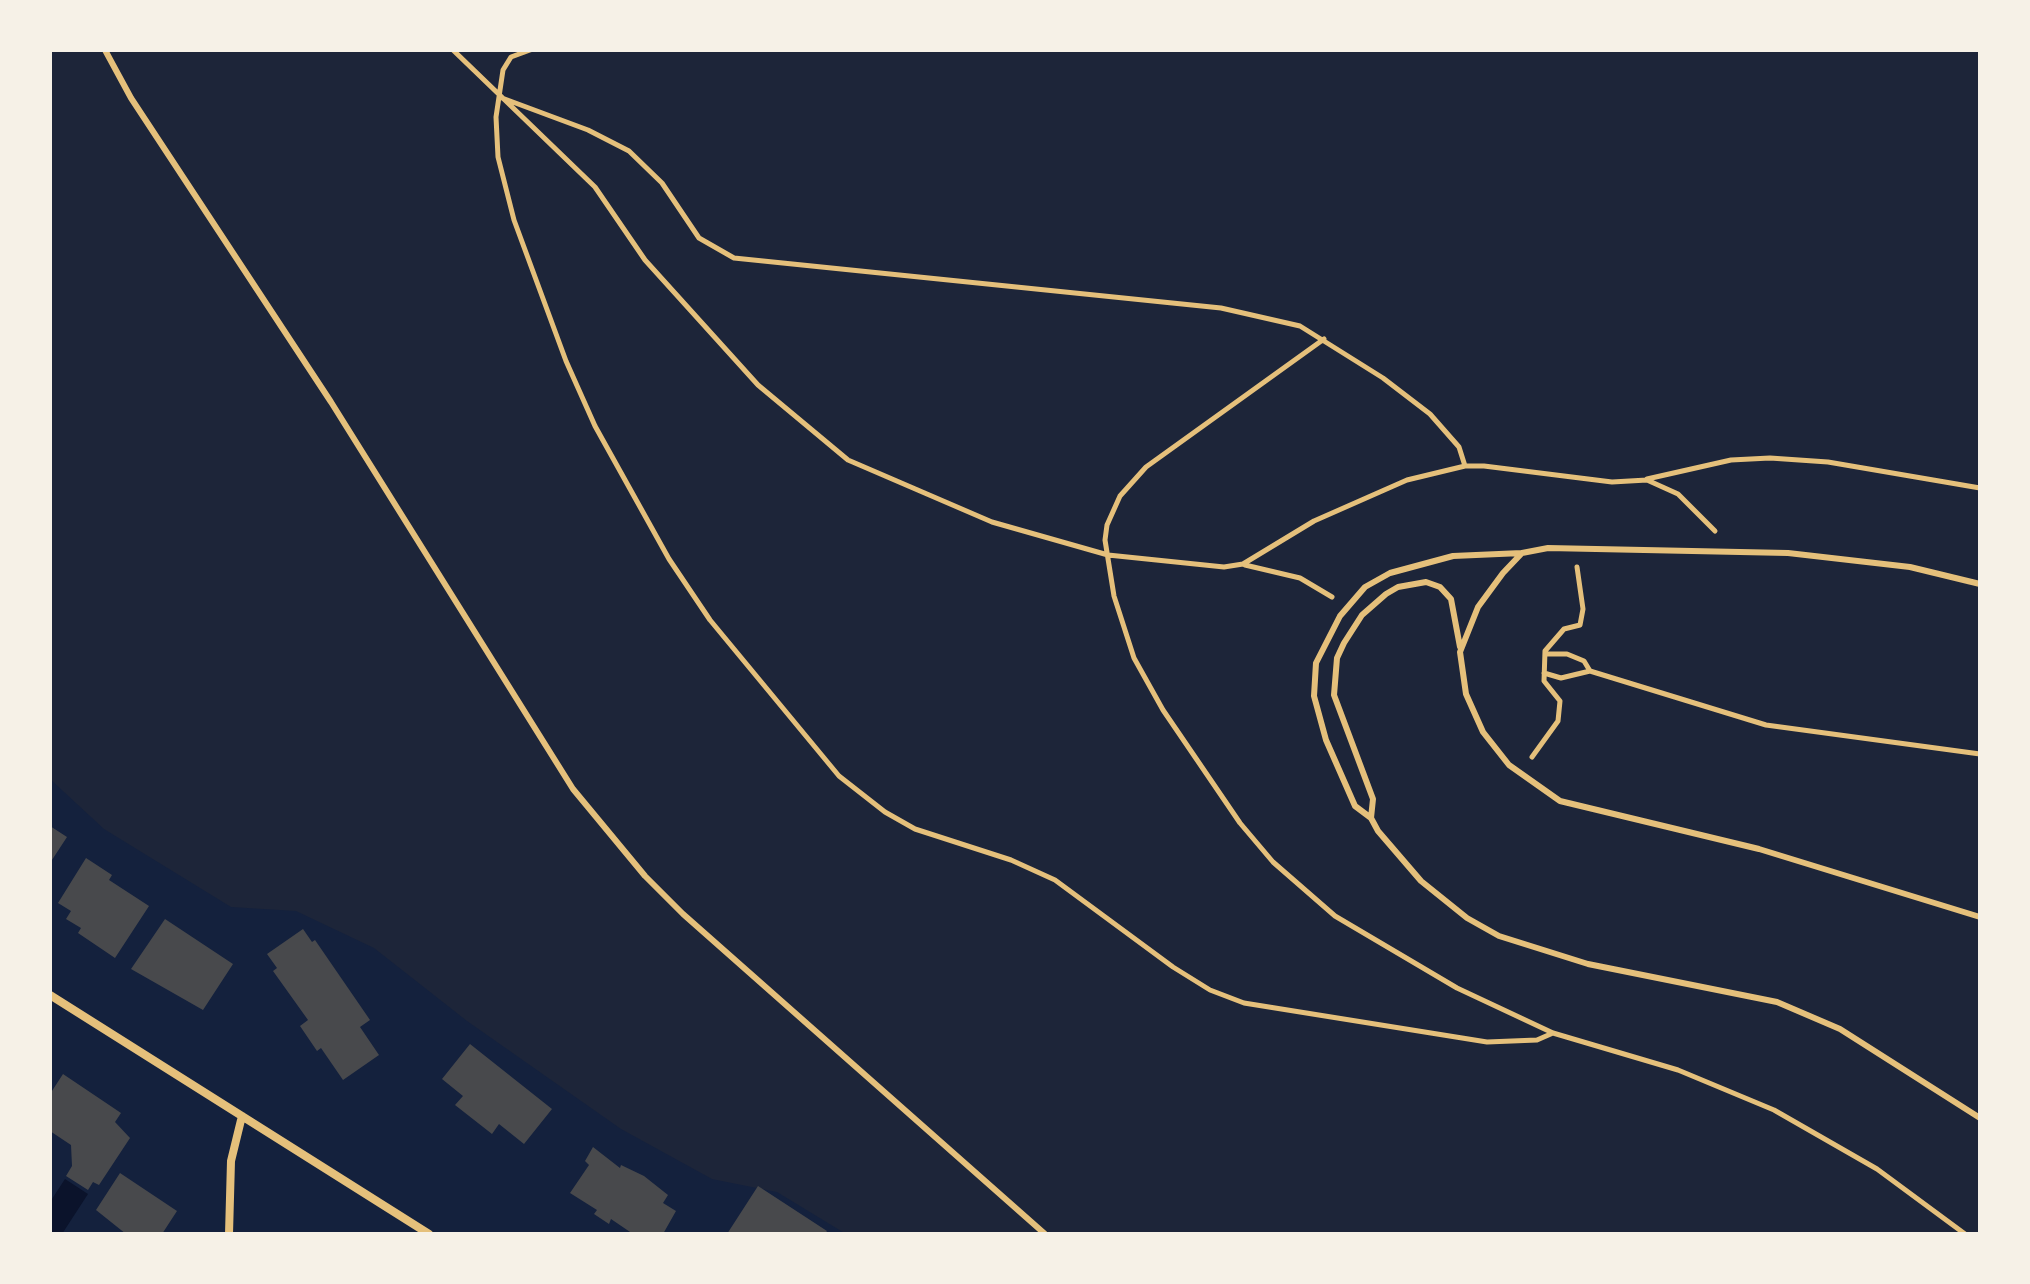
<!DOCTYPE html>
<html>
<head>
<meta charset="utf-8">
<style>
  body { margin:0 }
  #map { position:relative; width:2030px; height:1284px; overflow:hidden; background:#14213d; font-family:"Titillium Web",sans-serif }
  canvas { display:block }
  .frame { position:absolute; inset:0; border:52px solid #f6f1e7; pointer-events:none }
</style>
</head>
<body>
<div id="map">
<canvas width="2030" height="1284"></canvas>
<div class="frame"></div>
</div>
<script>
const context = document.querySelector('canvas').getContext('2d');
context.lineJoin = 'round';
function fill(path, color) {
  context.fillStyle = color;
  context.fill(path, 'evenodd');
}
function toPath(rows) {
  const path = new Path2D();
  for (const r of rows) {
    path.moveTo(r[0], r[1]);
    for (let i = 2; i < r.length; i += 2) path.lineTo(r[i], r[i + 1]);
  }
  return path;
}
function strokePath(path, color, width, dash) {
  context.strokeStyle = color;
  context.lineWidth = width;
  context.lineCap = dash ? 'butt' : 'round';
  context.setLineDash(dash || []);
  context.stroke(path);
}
fill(toPath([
  [50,50,1980,50,1980,1234,846,1234,777,1192,712,1179,621,1129,467,1021,374,948,296,911,231,907,104,829,50,779]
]), '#1d2539');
fill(toPath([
  [65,1179,88,1194,62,1234,50,1234,50,1202]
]), '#0b132b');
fill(toPath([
  [50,826,67,837,50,863],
  [86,858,112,875,109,880,149,906,115,958,78,933,81,928,66,919,71,911,58,903],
  [165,919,233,964,203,1010,131,969],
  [303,929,312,942,315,940,370,1020,360,1027,379,1055,343,1080,321,1048,317,1051,300,1026,308,1020,273,971,277,968,267,954],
  [470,1044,552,1109,524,1144,499,1124,492,1134,455,1105,463,1096,442,1079],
  [63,1074,121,1113,115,1122,130,1138,99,1185,93,1182,88,1190,66,1176,72,1166,71,1145,50,1131,50,1094],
  [593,1147,620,1168,621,1165,644,1176,668,1195,663,1203,676,1211,663,1234,633,1234,611,1219,609,1224,594,1214,597,1210,570,1193,589,1165,585,1161],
  [120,1173,177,1211,162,1234,126,1234,96,1210],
  [758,1186,827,1231,825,1234,727,1234]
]), '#48494c');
strokePath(toPath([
  [453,50,595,187,645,260,758,385,848,460,992,522,1108,555,1224,567,1243,564,1314,521,1407,480,1465,466,1484,466,1612,482,1647,480,1678,494,1715,531],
  [530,50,511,57,503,70,496,117,498,157,514,220,566,361,595,426,669,559,710,620,839,776,885,812,915,829,1011,860,1055,880,1173,967,1210,990,1244,1003,1487,1042,1537,1040,1553,1033],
  [502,98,588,130,629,151,662,183,699,238,734,258,1221,308,1300,326,1383,378,1430,414,1459,447,1465,466],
  [1324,339,1146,467,1120,496,1107,525,1105,540,1114,596,1134,658,1163,710,1240,823,1273,862,1335,916,1457,988,1553,1033,1678,1070,1774,1110,1877,1169,1965,1234],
  [1647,479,1731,460,1770,458,1828,462,1980,488],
  [1245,565,1300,578,1332,597],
  [1545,654,1567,654,1584,661,1590,671,1766,725,1980,754],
  [1544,673,1561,678,1590,671],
  [1532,757,1558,721,1560,701,1544,681,1545,651,1564,629,1580,625,1583,609,1577,567]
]), '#e5c07b', 5);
strokePath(toPath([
  [105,50,131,98,331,402,573,789,645,876,683,914,1045,1234],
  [1522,553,1453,556,1390,573,1365,587,1340,616,1316,663,1314,696,1326,740,1355,806,1371,818,1378,831,1421,881,1467,918,1499,936,1588,964,1777,1002,1840,1029,1980,1118],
  [1980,584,1910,567,1788,553,1548,548,1522,553,1503,573,1478,607,1460,652,1466,694,1483,732,1509,765,1560,801,1759,849,1980,917],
  [1371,818,1373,799,1334,695,1337,658,1344,643,1362,615,1386,594,1398,587,1426,582,1440,587,1451,599,1460,647]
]), '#e5c07b', 6);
strokePath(toPath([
  [50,995,429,1234],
  [229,1234,231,1161,242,1116]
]), '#e5c07b', 8);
</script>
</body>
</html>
